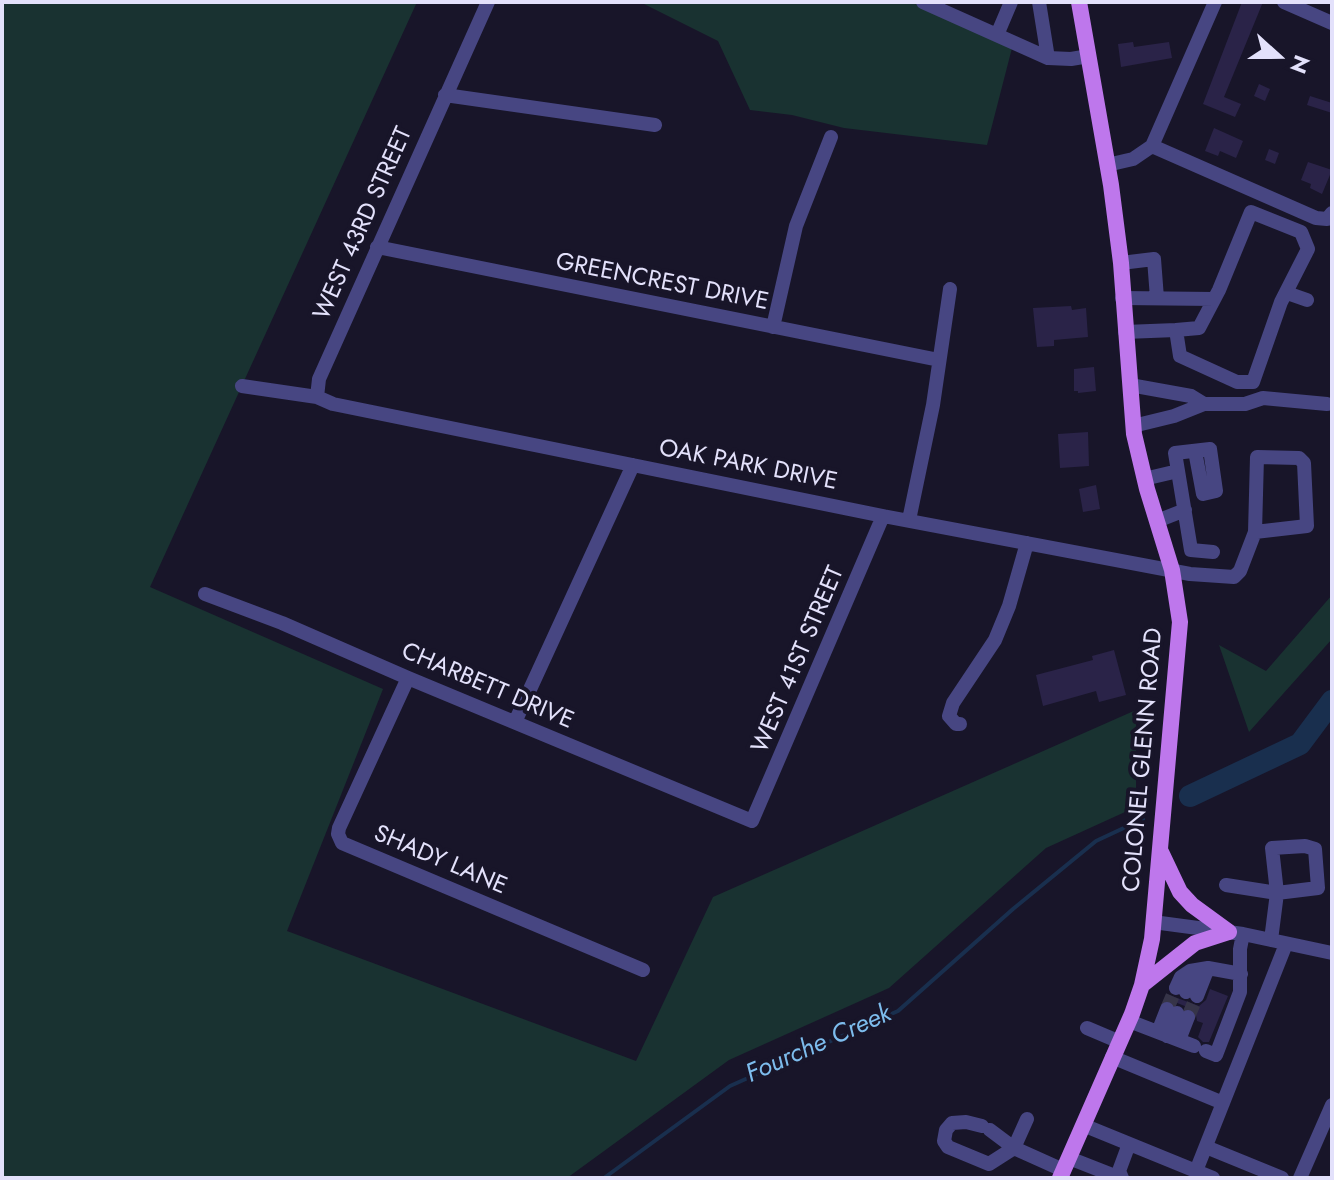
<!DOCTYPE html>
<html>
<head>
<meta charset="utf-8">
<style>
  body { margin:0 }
  #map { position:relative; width:1334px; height:1180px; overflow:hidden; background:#181529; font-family:Jost,sans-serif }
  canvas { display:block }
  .frame { position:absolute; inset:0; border:4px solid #e3e1fb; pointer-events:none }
  .north { position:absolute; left:1238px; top:16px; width:80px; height:80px; -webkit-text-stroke:6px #181529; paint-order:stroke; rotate:111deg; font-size:22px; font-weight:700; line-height:32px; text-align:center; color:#e3e1fb }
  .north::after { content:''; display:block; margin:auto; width:28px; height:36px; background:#e3e1fb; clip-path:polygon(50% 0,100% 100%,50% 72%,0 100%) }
</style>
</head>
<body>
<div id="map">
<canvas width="1334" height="1180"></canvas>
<div class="frame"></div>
<div class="north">N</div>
</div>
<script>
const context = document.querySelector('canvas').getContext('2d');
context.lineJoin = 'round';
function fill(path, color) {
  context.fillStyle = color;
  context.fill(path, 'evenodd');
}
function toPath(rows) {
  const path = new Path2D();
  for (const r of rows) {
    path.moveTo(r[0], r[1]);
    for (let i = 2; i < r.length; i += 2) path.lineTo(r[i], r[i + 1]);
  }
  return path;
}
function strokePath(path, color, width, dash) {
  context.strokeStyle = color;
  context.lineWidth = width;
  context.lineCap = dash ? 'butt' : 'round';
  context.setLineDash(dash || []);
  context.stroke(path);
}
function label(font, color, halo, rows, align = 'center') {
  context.font = font + ' Jost,sans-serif';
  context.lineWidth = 8;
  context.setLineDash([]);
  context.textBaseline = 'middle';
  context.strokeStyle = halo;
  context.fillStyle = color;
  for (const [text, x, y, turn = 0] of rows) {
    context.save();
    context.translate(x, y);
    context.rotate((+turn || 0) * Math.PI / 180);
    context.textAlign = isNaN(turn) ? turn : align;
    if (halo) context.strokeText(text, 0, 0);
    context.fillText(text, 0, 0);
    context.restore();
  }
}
fill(toPath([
  [2,2,417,2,150,587,383,689,287,931,636,1061,713,897,1136,710,1136,807,1046,848,889,988,729,1060,567,1178,2,1178],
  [640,2,911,2,1012,48,987,145,844,128,792,115,750,110,718,41],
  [1332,595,1332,639,1249,732,1219,645,1266,671]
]), '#193231');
strokePath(toPath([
  [604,1178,730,1086,898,1011,1013,909,1096,841,1143,819]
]), '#192f4e', 4);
strokePath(toPath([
  [1190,796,1300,744,1332,701]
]), '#192f4e', 22);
fill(toPath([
  [1242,2,1263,2,1224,97,1241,104,1235,117,1203,104],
  [1133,42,1134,47,1169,42,1172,58,1121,67,1118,44],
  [1259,84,1270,89,1265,101,1254,96],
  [1310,96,1332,103,1332,113,1307,105],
  [1214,128,1243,141,1236,158,1220,151,1218,156,1205,151],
  [1269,149,1279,153,1275,164,1265,160],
  [1308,162,1332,170,1322,194,1310,188,1311,184,1301,180],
  [1071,306,1072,310,1086,308,1088,337,1054,340,1054,346,1037,347,1033,308],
  [1094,367,1096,391,1078,393,1078,391,1074,391,1074,369],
  [1088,432,1089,466,1060,468,1058,434],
  [1096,485,1100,509,1083,512,1079,489],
  [1114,650,1126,695,1099,702,1096,691,1043,706,1036,675,1093,660,1092,656],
  [1210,989,1228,996,1209,1042,1203,1042,1198,1037,1203,1023,1197,1021,1195,1010,1167,999,1169,995,1199,1006,1206,1000]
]), '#2a2348');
strokePath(toPath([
  [1167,1009,1176,988],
  [1188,1017,1197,996]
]), '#363448', 14, [14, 7]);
strokePath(toPath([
  [923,2,1048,58,1071,59,1089,56],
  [1039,2,1048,58],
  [1284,2,1332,23],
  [997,35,1011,2],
  [445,95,655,125],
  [1152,146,1316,218,1327,219,1332,213],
  [1107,165,1133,159,1152,146,1215,2],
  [377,247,939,360],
  [1121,263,1154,259,1157,298],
  [1287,293,1307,300],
  [1122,298,1214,299],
  [773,327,796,226,831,137],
  [1125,332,1176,330,1180,356,1237,382,1253,382,1281,302,1308,249,1301,232,1251,212,1219,290,1199,328,1176,330],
  [1130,385,1191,396,1204,404],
  [242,386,317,397,333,404,883,516,1190,574,1234,577,1240,571,1255,532,1257,457,1299,458,1304,463,1307,526,1255,532],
  [317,397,319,379,488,2],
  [1133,426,1174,416,1204,404,1245,404,1263,398,1327,404],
  [1178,471,1175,453,1210,449,1216,491,1203,494,1195,451],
  [1144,479,1178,471,1191,550,1213,552],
  [909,520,933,405,950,289],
  [1157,521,1185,510],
  [205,594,282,623,408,678,752,821,883,516],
  [408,678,339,828,338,834,342,843,643,970],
  [515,722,633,465],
  [960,724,956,724,949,716,953,703,995,640,1009,606,1027,543],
  [1226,885,1277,893,1272,848,1305,846,1315,849,1318,888,1277,893,1271,940],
  [1153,922,1243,934,1332,953],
  [1176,988,1181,977,1190,971,1208,968,1241,974],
  [1186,992,1195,970],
  [1197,996,1208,968],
  [1129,1021,1194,1046],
  [1087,1028,1120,1042],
  [1158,1032,1167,1009],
  [1167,1036,1177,1013],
  [1179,1040,1188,1017],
  [1206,1051,1216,1055,1240,992,1240,949,1243,934],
  [1112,1057,1223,1103],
  [1083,1125,1213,1178],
  [982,1126,966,1122,952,1123,946,1130,944,1141,948,1147,989,1164,1014,1148,1027,1119],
  [990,1130,1014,1148,1063,1170],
  [1206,1147,1282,1178],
  [1069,1158,1120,1178],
  [1196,1171,1286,944],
  [1122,1178,1119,1171,1129,1144],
  [1300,1178,1332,1105]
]), '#474682', 14);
strokePath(toPath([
  [1161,852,1180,892,1192,905,1229,932],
  [1142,985,1195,943,1229,932],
  [1060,1178,1132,1014,1142,985,1152,939,1180,622,1172,570,1147,489,1134,434,1121,263,1111,185,1079,2]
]), '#be77ec', 16);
label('24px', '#e3e1fb', '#181529', [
  ["WEST 43RD STREET",364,224,-66],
  ["GREENCREST DRIVE",662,283,11],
  ["OAK PARK DRIVE",748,466,11],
  ["WEST 41ST STREET",799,660,-67],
  ["CHARBETT DRIVE",487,687,23],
  ["COLONEL GLENN ROAD",1144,760,-85],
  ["SHADY LANE",440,861,23]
]);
label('italic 26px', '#7dbced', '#181529', [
  ["Fourche Creek",819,1045,-24]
]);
</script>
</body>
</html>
